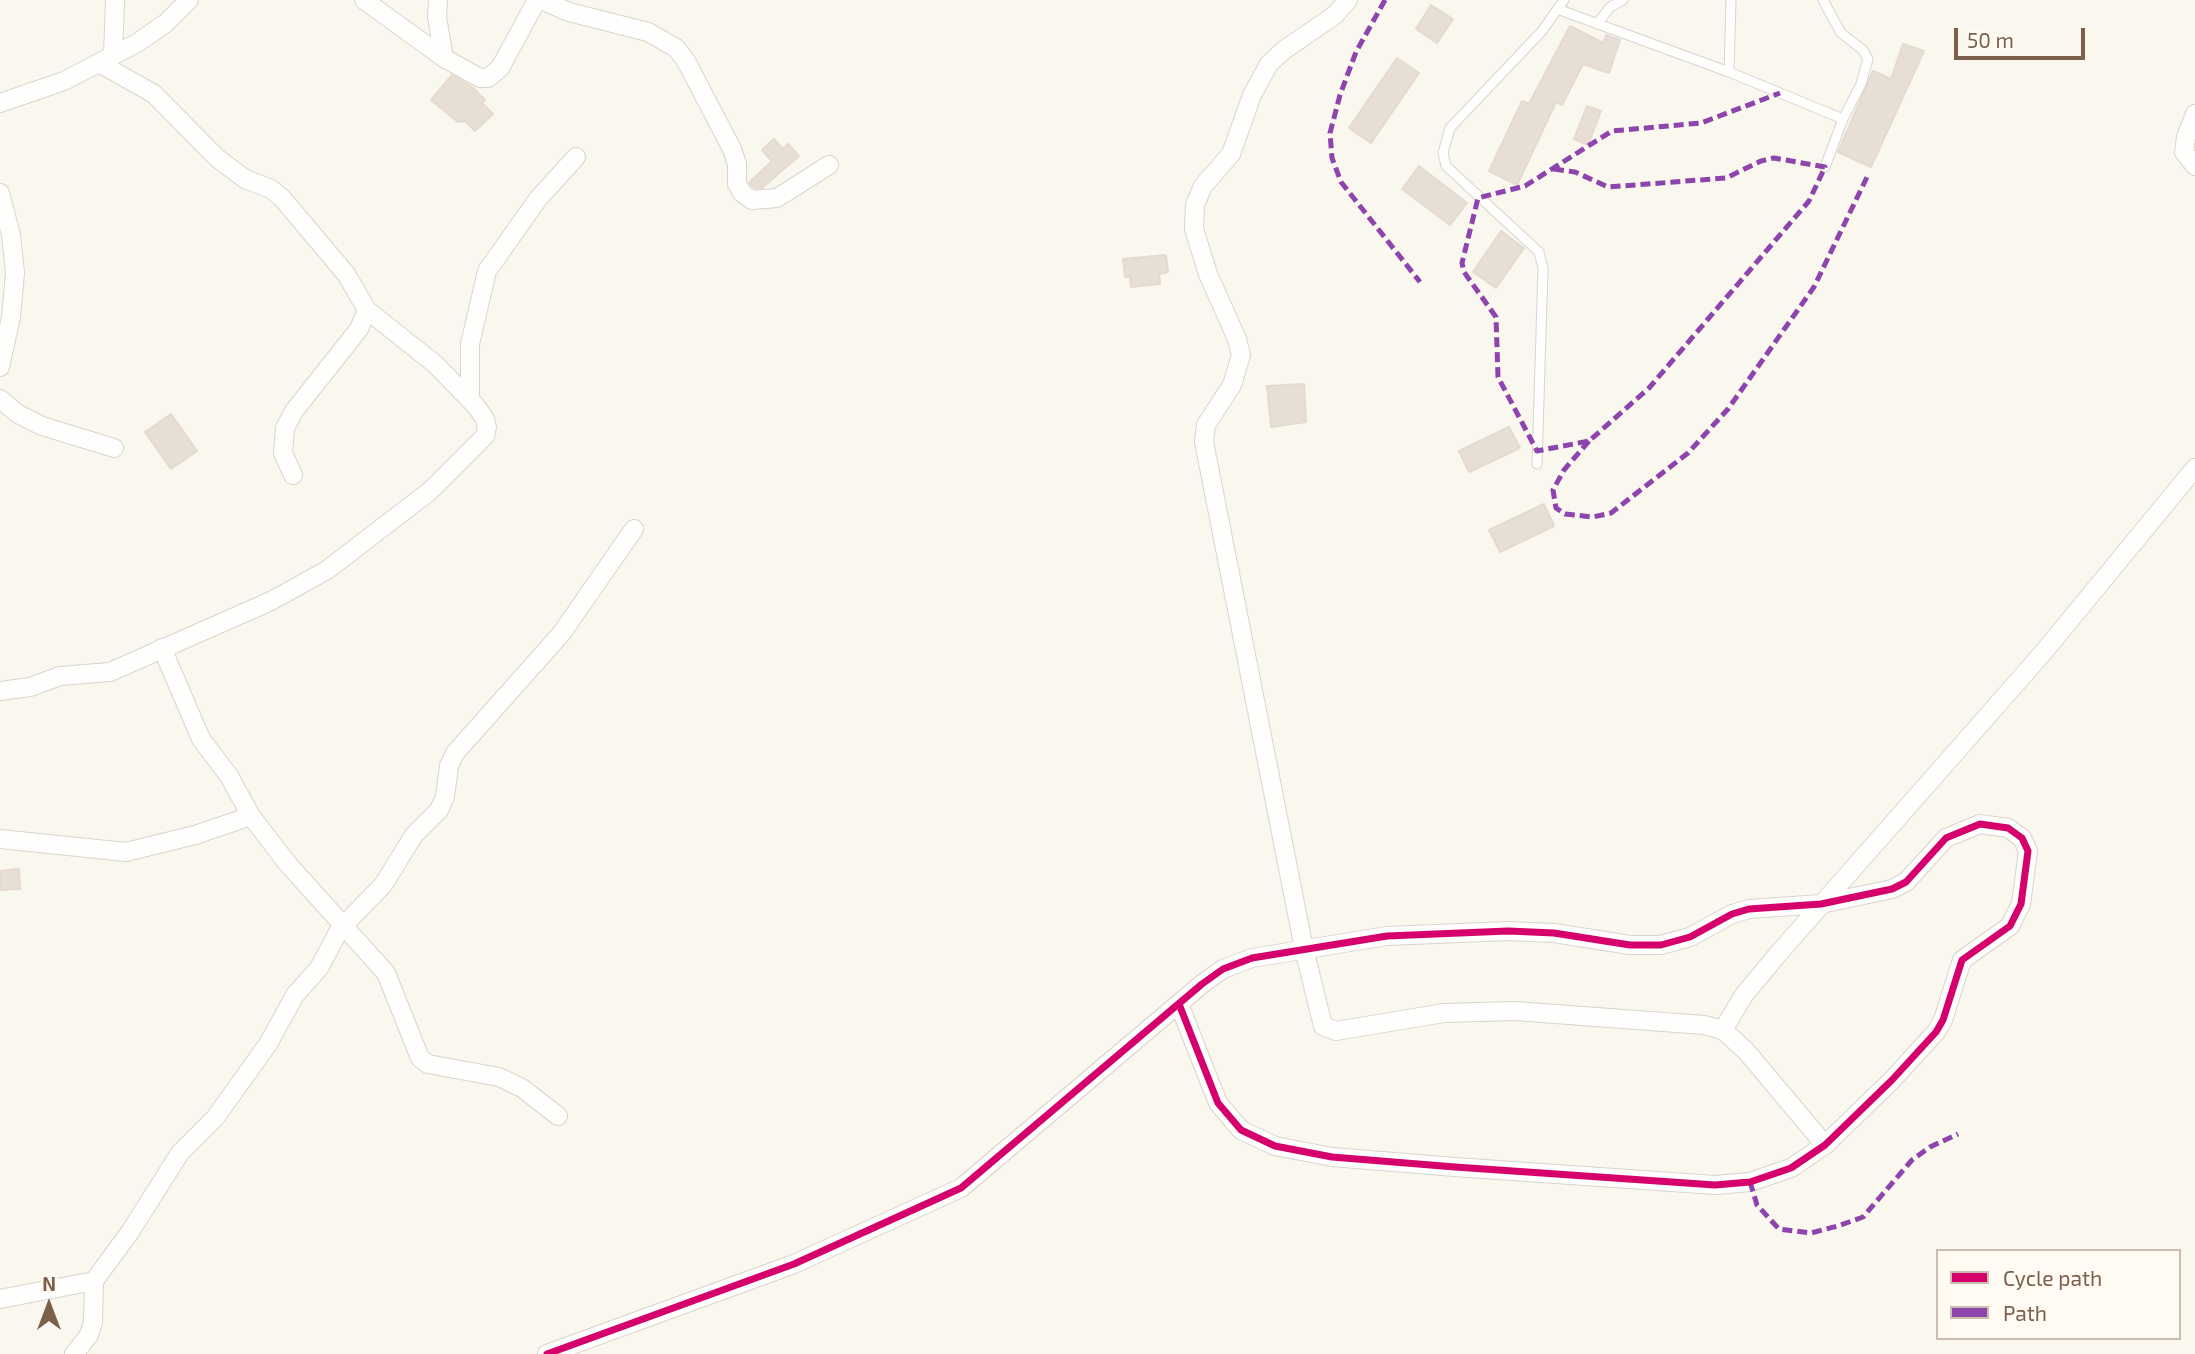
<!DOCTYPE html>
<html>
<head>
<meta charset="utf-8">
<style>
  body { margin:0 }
  #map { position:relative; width:2195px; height:1354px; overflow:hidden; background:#faf7ef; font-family:"Exo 2",sans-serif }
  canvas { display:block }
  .legend { position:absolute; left:1936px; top:1249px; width:245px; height:91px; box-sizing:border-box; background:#fffbf3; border:2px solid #cbbdb0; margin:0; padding:9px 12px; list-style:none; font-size:21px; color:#7c604b }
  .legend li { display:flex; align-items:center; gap:14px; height:35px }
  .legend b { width:35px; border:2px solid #cbbdb0 }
  .north { position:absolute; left:14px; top:1270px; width:70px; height:70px; -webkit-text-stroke:5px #fffbf3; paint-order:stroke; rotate:0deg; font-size:19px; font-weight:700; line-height:28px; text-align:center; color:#7c604b }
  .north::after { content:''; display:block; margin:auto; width:24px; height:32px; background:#7c604b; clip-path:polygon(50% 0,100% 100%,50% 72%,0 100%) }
  .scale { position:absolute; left:1954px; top:28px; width:131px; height:32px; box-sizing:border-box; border:4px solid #7c604b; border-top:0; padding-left:9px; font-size:21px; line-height:24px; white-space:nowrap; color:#7c604b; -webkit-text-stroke:5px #fffbf3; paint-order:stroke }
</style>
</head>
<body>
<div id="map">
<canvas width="2195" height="1354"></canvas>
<ul class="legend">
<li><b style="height:9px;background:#d6006c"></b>Cycle path</li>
<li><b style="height:9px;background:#8e44ad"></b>Path</li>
</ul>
<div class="north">N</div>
<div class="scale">50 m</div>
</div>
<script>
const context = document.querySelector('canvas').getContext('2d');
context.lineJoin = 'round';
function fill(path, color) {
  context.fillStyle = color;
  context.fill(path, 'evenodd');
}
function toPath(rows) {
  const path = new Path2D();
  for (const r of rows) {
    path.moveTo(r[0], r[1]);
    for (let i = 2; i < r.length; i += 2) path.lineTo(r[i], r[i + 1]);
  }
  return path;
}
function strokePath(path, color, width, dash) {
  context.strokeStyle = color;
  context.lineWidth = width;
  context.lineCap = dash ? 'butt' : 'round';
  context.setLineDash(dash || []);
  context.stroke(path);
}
const building = toPath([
  [1431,5,1453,19,1437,43,1416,29,1431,5],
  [1570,26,1603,43,1606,35,1620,40,1609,73,1583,64,1562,105,1556,102,1517,185,1489,171,1522,101,1529,104,1570,26],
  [1903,44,1924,51,1871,167,1838,152,1873,71,1891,79,1903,44],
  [1397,58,1419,73,1371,143,1349,128,1397,58],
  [452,75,472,87,485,100,482,103,493,114,475,131,465,121,458,122,431,100,452,75],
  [1587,106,1601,111,1588,145,1574,139,1587,106],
  [774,139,783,149,788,144,799,156,762,188,755,188,749,183,772,161,762,150,774,139],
  [1419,166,1467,203,1450,225,1402,189,1419,166],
  [1501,231,1524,248,1496,288,1473,272,1501,231],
  [1166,255,1168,272,1159,274,1160,284,1131,287,1130,277,1125,277,1123,259,1166,255],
  [1304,384,1306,422,1271,427,1267,386,1304,384],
  [171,414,197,451,171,469,145,432,171,414],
  [1509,427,1520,448,1469,472,1459,451,1509,427],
  [1544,504,1554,526,1500,552,1489,530,1544,504],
  [19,869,20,889,0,890,0,871,19,869]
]);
fill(building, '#e7dfd6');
strokePath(building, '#e4dad0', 2);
const lane = toPath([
  [1823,0,1841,33,1863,50,1868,59,1861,84,1843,119,1825,167],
  [1560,10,1729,72,1843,119],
  [1597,24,1610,7,1623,0],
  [1729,72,1731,0],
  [1537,464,1543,268,1539,252,1446,166,1443,153,1450,128,1542,31,1564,0]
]);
const street = toPath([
  [364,0,444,58],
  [438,0,437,17,444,58,480,78,488,78,500,68,537,0],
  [541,0,569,12,648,32,676,48,686,61,732,149,737,164,737,184,742,193,752,200,777,198,829,165],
  [1348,0,1335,15,1284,50,1269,64,1252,95,1231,154,1203,186,1195,205,1194,229,1208,274,1237,339,1241,355,1232,385,1206,425,1204,442,1304,949,1323,1026,1336,1031,1444,1013,1515,1011,1704,1025,1723,1030,1746,1051,1825,1145],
  [113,56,115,0],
  [0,103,64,81,137,43,166,23,189,0],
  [2195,114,2186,137,2184,152,2195,166],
  [0,193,11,235,15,273,11,317,0,367],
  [0,399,18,414,42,426,114,448],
  [470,400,470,344,487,271,538,199,576,157],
  [293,475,283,453,285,428,294,411,359,329,367,310],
  [162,648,201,739,229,776,251,816,287,863,386,973,420,1058,428,1064,499,1077,522,1088,558,1116],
  [0,691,30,687,60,676,110,672,271,601,327,570,430,491,485,436,487,427,485,419,476,406,435,364,367,310,346,274,282,198,271,189,245,179,217,158,154,94,99,63],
  [0,839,126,852,195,835,251,816],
  [343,926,383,885,414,835,439,810,445,797,449,766,455,753,561,634,634,529],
  [1723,1030,1744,995,1778,954,2042,654,2195,468],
  [0,1299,94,1281,130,1232,180,1153,215,1118,268,1044,295,995,319,968,342,925],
  [74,1354,89,1335,93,1322,94,1281],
  [547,1354,794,1264,961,1188,1202,984,1223,969,1252,958,1387,936,1508,931,1554,933,1630,945,1661,945,1690,937,1732,914,1749,909,1821,904,1892,889,1906,882,1946,838,1980,824,2008,828,2022,838,2028,851,2021,904,2010,926,1962,960,1943,1020,1936,1032,1892,1080,1825,1145,1791,1168,1750,1182,1715,1185,1455,1167,1332,1157,1275,1146,1241,1130,1218,1103,1179,1004]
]);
strokePath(lane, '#d9d4cd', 11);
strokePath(street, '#d9d4cd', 20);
strokePath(lane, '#fefefd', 9);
strokePath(street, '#fefefd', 18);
strokePath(toPath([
  [1385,0,1356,52,1340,95,1330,133,1332,158,1341,182,1420,282],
  [1554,169,1575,172,1608,187,1726,178,1761,161,1774,158,1825,167,1809,201,1649,388,1589,441,1537,451,1498,377,1496,317,1464,272,1462,263,1478,198,1525,186,1612,131,1701,123,1780,93],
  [1589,441,1564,470,1553,490,1556,508,1565,514,1593,517,1611,513,1688,453,1728,409,1814,287,1868,175],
  [1750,1182,1757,1205,1779,1229,1811,1233,1838,1226,1863,1217,1912,1160,1930,1147,1958,1134]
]), '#8e44ad', 5, [10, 5]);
strokePath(toPath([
  [547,1354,794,1264,961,1188,1202,984,1223,969,1252,958,1387,936,1508,931,1554,933,1630,945,1661,945,1690,937,1732,914,1749,909,1821,904,1892,889,1906,882,1946,838,1980,824,2008,828,2022,838,2028,851,2021,904,2010,926,1962,960,1943,1020,1936,1032,1892,1080,1825,1145,1791,1168,1750,1182,1715,1185,1455,1167,1332,1157,1275,1146,1241,1130,1218,1103,1179,1004]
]), '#d6006c', 7);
</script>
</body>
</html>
